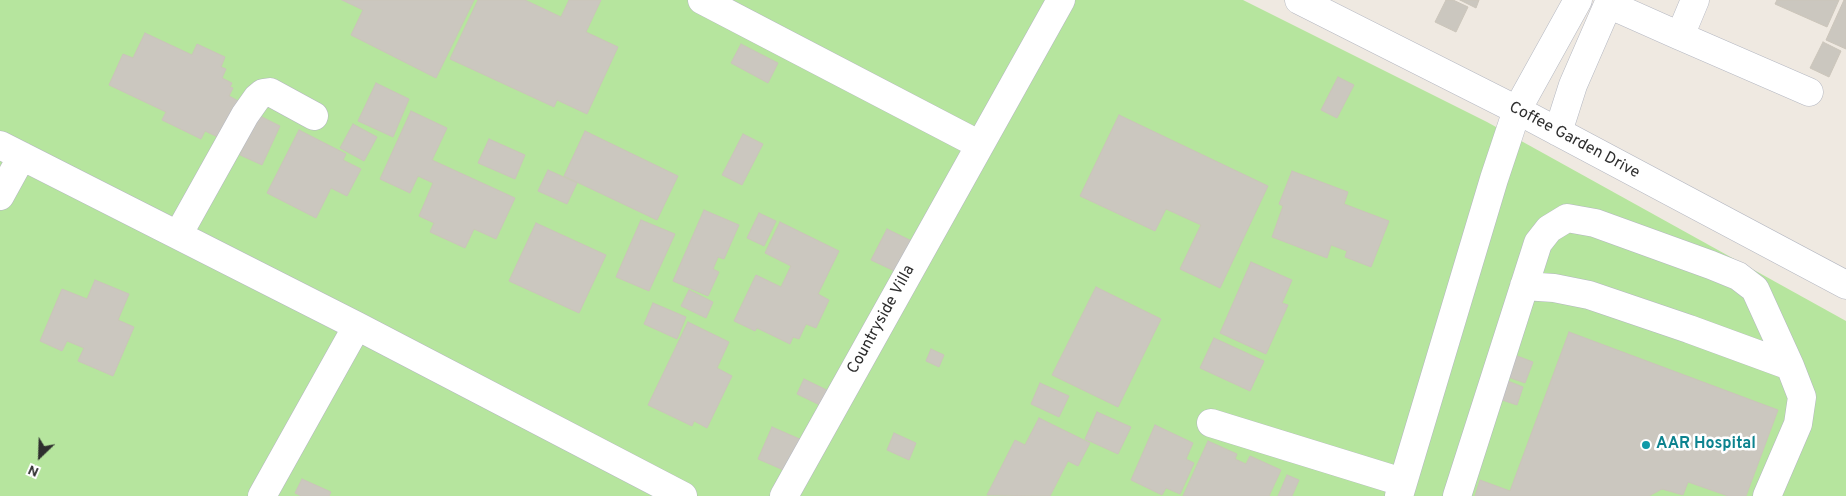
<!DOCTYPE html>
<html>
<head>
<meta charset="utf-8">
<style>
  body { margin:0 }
  #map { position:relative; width:1846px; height:496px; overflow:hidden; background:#efe9e1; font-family:Overpass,sans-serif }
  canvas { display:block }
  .north { position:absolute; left:15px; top:431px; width:50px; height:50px; -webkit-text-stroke:4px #fff; paint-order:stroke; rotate:204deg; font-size:14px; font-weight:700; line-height:20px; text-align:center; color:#2e2e2e }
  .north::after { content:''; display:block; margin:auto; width:18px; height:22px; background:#2e2e2e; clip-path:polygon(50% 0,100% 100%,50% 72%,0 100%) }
</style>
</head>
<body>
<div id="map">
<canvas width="1846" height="496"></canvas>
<div class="north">N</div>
</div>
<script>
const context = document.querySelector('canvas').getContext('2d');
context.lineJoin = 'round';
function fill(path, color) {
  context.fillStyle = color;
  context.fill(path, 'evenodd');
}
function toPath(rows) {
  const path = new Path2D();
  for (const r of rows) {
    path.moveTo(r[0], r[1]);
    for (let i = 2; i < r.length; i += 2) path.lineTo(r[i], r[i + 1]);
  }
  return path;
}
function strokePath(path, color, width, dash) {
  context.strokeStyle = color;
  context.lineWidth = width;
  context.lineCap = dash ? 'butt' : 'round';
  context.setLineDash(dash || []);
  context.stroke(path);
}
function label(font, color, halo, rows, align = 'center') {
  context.font = font + ' Overpass,sans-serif';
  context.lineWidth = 5;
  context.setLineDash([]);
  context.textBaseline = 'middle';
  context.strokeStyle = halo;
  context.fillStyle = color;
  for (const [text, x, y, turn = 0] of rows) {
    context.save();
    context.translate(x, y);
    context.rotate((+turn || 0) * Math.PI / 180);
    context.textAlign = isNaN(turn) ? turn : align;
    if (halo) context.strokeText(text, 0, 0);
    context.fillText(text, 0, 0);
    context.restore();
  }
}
fill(toPath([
  [0,0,1243,0,1487,122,1846,321,1846,496,0,496]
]), '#b6e59e');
const building = toPath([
  [342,0,474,0,436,78,351,35,363,10,342,0],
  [478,0,525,0,561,17,569,0,601,0,586,32,618,47,587,114,557,100,554,107,450,59,478,0],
  [1446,0,1453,0,1468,7,1456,32,1435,22,1446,0],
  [1460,0,1479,0,1476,8,1460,0],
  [1777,0,1839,0,1827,27,1775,4,1777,0],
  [1844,0,1846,0,1846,49,1826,40,1844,0],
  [145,33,192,55,197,44,225,57,221,67,226,69,222,78,232,83,230,87,233,88,229,96,244,104,226,141,205,131,201,139,162,120,166,112,109,85,123,54,133,58,145,33],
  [1823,42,1841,51,1829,77,1810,68,1823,42],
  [741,44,778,63,768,83,731,63,741,44],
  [1338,77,1354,85,1337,118,1321,110,1338,77],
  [376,83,409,99,393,137,358,121,376,83],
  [411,111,447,128,432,160,515,198,496,239,474,229,465,248,430,232,434,223,419,216,433,183,418,176,410,193,380,179,411,111],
  [258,115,280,126,262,165,240,155,258,115],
  [1119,115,1268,186,1220,288,1180,269,1201,225,1166,209,1155,231,1080,196,1119,115],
  [353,124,377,137,364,161,340,148,353,124],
  [299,130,346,154,343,160,361,169,347,196,331,188,316,218,267,193,299,130],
  [585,131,678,176,657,220,564,176,585,131],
  [743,134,763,144,742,185,722,175,743,134],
  [489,139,525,155,515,179,478,163,489,139],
  [548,170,577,183,567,204,538,191,548,170],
  [1292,171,1348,192,1344,204,1389,221,1371,267,1345,257,1347,251,1331,245,1327,258,1272,237,1283,206,1279,204,1292,171],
  [704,210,739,225,724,259,718,257,713,269,719,272,708,296,673,281,704,210],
  [759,213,776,221,764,246,747,238,759,213],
  [641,220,675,234,649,291,616,277,641,220],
  [780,222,839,251,818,294,829,300,816,328,806,324,799,339,793,337,790,344,757,328,755,331,734,321,756,275,781,287,791,266,765,253,780,222],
  [536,223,606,255,579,313,509,281,536,223],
  [887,229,920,245,905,276,871,260,887,229],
  [1251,262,1292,280,1282,303,1288,305,1266,354,1220,333,1251,262],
  [95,280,129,294,118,320,134,327,113,376,78,361,84,348,67,341,62,351,40,341,62,289,87,299,95,280],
  [1096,287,1161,319,1118,407,1052,375,1096,287],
  [689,290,713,302,706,318,681,306,689,290],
  [653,303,686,317,677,339,644,324,653,303],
  [688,322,729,342,717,368,732,376,707,428,694,421,692,426,648,405,688,322],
  [1569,332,1778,410,1746,496,1728,496,1688,482,1683,495,1662,489,1649,496,1475,496,1480,480,1510,491,1569,332],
  [1214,338,1264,361,1250,391,1200,368,1214,338],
  [931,349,944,355,939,367,926,361,931,349],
  [1512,354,1533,362,1525,383,1505,376,1512,354],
  [804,379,835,394,828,409,797,394,804,379],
  [1503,379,1523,387,1517,405,1496,398,1503,379],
  [1040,383,1069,396,1059,417,1031,404,1040,383],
  [1097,412,1131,427,1118,454,1085,439,1097,412],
  [1039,418,1090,443,1078,466,1068,461,1050,496,987,495,1015,440,1025,445,1039,418],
  [1155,425,1193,443,1186,459,1194,463,1180,494,1166,488,1162,495,1131,480,1155,425],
  [772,427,802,440,788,472,758,459,772,427],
  [894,433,916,443,909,460,887,450,894,433],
  [1208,441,1237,454,1235,459,1246,464,1250,456,1281,470,1269,496,1183,496,1208,441],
  [1287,475,1299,480,1292,496,1278,496,1287,475],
  [302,479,331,492,329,496,301,496,295,493,302,479]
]);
fill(building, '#cbc7bf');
strokePath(building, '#cbc5ba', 1);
const minor = toPath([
  [702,0,980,145],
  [1299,0,1517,110,1846,285],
  [1608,4,1680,36,1695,0],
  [1680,36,1809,92],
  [1558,132,1573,85,1610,0],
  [0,145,357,326,683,496],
  [0,196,22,156],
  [178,235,245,115,257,98,263,93,270,92,314,116],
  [1524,286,1554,288,1589,295,1689,329,1790,366,1802,397,1798,424,1767,496],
  [1211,423,1402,482],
  [262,496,357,326],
  [784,496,1061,0],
  [1399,496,1494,179,1517,110,1578,0],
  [1457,496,1538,243,1549,229,1567,218,1595,223,1711,265,1738,276,1755,289,1790,366]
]);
strokePath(minor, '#b4b7c1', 29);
strokePath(minor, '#fff', 28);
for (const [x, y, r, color] of [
  [1646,445,5,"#0f9aa8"]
]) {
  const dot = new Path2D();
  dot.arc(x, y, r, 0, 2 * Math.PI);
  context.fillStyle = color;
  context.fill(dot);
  strokePath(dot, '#fff', 2);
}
label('16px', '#2e2e2e', '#fff', [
  ["Coffee Garden Drive",1574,141,28],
  ["Countryside Villa",882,320,-61]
]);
label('bold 16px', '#0d838f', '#fff', [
  ["AAR Hospital",1656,445]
], 'left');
</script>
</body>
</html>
